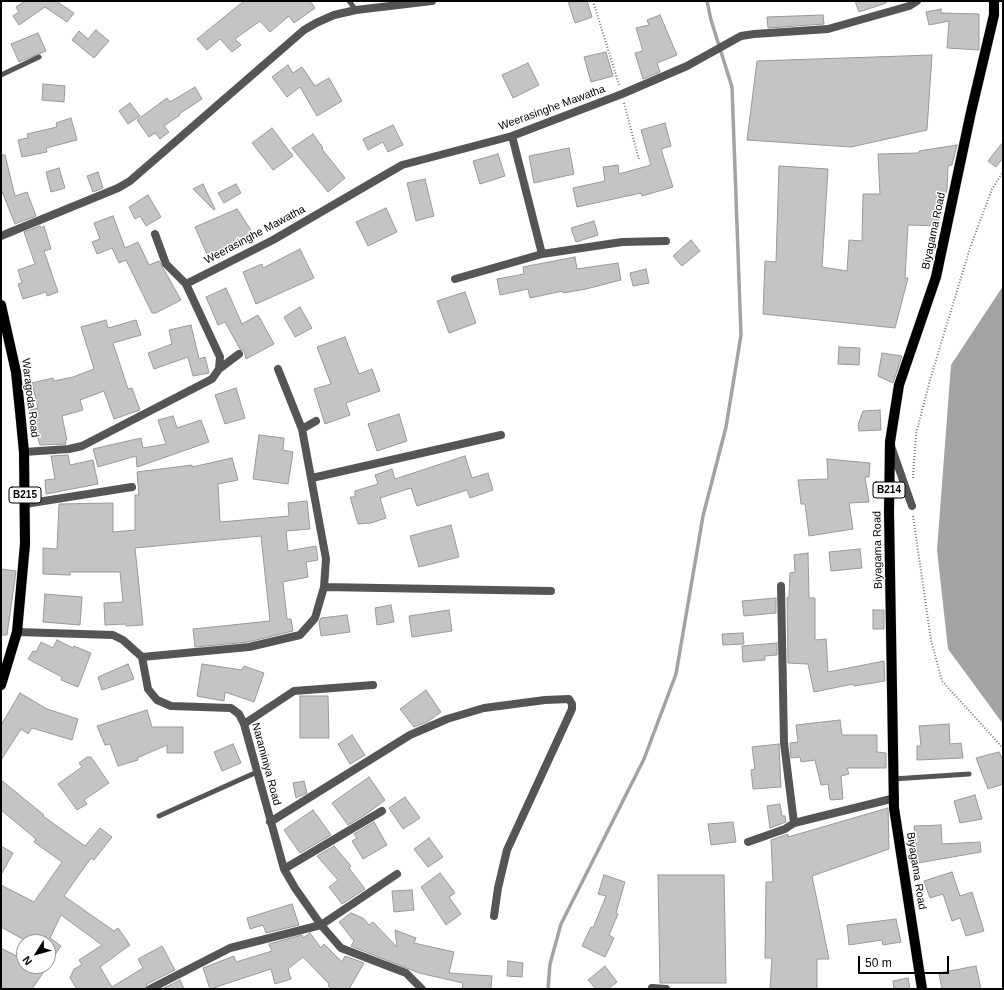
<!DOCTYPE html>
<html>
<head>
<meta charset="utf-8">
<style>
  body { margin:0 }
  #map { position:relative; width:1004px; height:990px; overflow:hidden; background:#fff; font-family:Helvetica,sans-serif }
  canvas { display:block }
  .frame { position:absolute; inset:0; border:2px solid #000; pointer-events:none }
  .north { position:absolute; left:16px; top:934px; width:40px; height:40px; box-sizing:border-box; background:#fff; border:1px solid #999; border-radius:50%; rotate:233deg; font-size:11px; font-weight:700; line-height:16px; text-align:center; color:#000 }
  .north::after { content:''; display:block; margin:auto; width:14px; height:18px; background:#000; clip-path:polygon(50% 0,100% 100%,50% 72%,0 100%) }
  .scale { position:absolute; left:858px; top:956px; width:91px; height:18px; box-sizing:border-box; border:2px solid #000; border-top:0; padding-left:5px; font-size:12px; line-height:14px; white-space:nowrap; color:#000; -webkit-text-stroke:3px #fff; paint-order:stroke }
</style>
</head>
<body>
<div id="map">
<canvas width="1004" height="990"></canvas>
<div class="frame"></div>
<div class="north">N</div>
<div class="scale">50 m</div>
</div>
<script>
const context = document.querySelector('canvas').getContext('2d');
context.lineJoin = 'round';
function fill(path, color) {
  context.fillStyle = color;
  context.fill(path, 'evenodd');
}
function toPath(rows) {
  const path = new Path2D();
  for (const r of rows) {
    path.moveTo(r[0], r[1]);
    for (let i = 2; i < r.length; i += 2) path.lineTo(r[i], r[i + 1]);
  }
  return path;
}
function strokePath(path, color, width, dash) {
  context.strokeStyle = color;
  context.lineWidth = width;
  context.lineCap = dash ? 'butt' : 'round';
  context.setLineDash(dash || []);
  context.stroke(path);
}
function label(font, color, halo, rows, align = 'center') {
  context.font = font + ' Helvetica,sans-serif';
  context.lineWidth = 3;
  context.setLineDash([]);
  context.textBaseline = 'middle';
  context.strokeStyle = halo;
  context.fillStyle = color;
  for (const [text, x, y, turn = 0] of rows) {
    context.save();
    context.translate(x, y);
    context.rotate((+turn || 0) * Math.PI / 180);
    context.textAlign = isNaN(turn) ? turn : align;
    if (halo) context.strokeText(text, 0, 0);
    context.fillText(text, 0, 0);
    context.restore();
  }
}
fill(toPath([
  [1003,286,1003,724,948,649,937,550,951,365]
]), '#a3a3a3');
strokePath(toPath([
  [548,989,550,964,561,924,644,759,676,674,703,516,726,427,741,335,732,87,711,20,707,1]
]), '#a3a3a3', 3.5);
const building = toPath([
  [25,1,56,1,74,13,67,22,45,7,19,25,13,16,19,12,16,7,25,1],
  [244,1,310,1,315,8,294,23,289,16,270,32,260,21,235,39,241,45,232,52,220,39,207,50,197,39,244,1],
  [568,1,587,1,592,17,575,23,568,1],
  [855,1,886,1,886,3,859,12,855,1],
  [941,9,941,13,979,14,979,50,947,48,949,21,929,25,926,12,941,9],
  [660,15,677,55,657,63,660,72,643,79,635,53,643,51,636,28,649,25,647,20,660,15],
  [823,15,824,24,768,28,767,17,823,15],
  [96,30,109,41,94,58,72,40,79,31,88,39,96,30],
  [38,33,46,51,19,62,11,44,38,33],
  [606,52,613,76,591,82,584,57,606,52],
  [932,55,927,130,851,147,747,140,757,61,932,55],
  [528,63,539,85,513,98,502,75,528,63],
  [288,65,293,73,302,67,315,86,329,78,342,101,317,116,300,87,287,97,272,77,288,65],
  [43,84,65,86,64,102,42,100,43,84],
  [195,87,202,99,179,114,180,115,164,126,169,132,160,139,155,133,149,137,137,120,167,98,170,102,195,87],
  [130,103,140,116,128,124,119,111,130,103],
  [71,118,77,140,46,148,47,152,22,157,18,140,28,138,27,134,57,127,56,123,71,118],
  [665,123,671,146,661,149,673,187,642,196,641,193,577,207,573,188,605,181,603,167,618,165,619,174,651,165,641,130,665,123],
  [393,125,403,145,388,152,383,142,368,150,363,139,393,125],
  [272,128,293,156,273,170,252,143,272,128],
  [313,134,323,148,322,149,345,178,328,192,292,148,313,134],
  [1003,142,1003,158,996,167,988,161,1003,142],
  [957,145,952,165,948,166,947,189,937,226,908,225,905,278,908,278,895,328,763,314,765,261,776,262,779,166,828,169,822,267,847,271,849,240,862,241,863,194,880,194,878,154,919,153,919,151,957,145],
  [569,148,574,174,534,183,529,156,569,148],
  [498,154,505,176,480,184,473,161,498,154],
  [1,155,5,155,15,196,27,192,36,216,15,224,1,189,1,155],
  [59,168,65,188,51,192,46,172,59,168],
  [98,172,103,188,93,192,87,176,98,172],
  [425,179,434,216,416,221,407,183,425,179],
  [203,184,215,209,214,210,193,189,203,184],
  [236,184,241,193,224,203,218,193,236,184],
  [148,195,161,217,146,226,140,216,135,219,129,207,148,195],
  [386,208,397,232,368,246,356,222,386,208],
  [237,209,255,236,239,247,239,248,210,261,195,227,237,209],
  [113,216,125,248,138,242,149,265,159,261,181,300,156,313,152,313,126,260,119,263,112,248,97,254,92,242,100,239,94,223,113,216],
  [594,221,598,235,576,242,571,228,594,221],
  [40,226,41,228,44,226,51,249,44,251,58,292,47,296,46,292,23,299,18,284,22,283,18,270,35,264,24,232,40,226],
  [691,240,700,251,682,266,673,256,691,240],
  [300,249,314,278,256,304,243,272,262,264,263,268,300,249],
  [575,257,577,269,618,263,621,280,586,289,563,293,563,291,530,298,528,289,500,295,497,279,524,274,523,267,575,257],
  [646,269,649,283,633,286,630,273,646,269],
  [226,288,242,324,258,315,274,344,246,359,244,351,240,349,225,322,218,325,206,297,226,288],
  [465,292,476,323,449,333,437,301,465,292],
  [300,307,312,328,295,337,284,317,300,307],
  [106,320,108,328,136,320,141,335,113,343,128,389,132,388,140,410,114,419,104,391,80,400,83,410,62,416,67,440,65,440,66,444,40,445,30,410,38,408,32,383,53,378,54,381,73,377,94,369,81,327,106,320],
  [191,325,199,359,205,357,209,373,193,376,188,357,154,369,148,353,172,344,169,330,191,325],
  [345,337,359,374,372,369,380,391,346,403,350,415,325,424,314,389,331,384,317,347,345,337],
  [839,347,860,348,859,365,838,364,839,347],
  [882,353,902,356,893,383,878,376,882,353],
  [236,388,245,418,225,424,215,395,236,388],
  [880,410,881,430,859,431,858,425,863,411,880,410],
  [399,414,407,441,377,451,368,424,399,414],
  [173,416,177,428,201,420,209,442,137,467,136,456,98,467,93,449,141,438,143,448,166,444,158,420,173,416],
  [259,435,284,438,283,450,293,452,288,484,253,479,259,435],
  [68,455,70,465,93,460,98,484,46,494,45,480,55,479,51,456,68,455],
  [465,456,472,478,488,473,493,490,470,498,467,490,417,506,411,488,380,498,386,518,371,523,358,524,350,497,355,497,355,491,378,484,375,475,392,469,395,479,465,456],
  [232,458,238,480,218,484,220,522,289,516,288,503,307,501,310,529,286,531,288,551,316,546,318,560,306,562,308,577,283,582,287,619,291,619,293,631,248,642,195,647,193,629,270,621,261,536,135,548,143,625,126,626,126,624,105,625,104,603,123,602,120,572,70,572,70,575,43,574,43,548,57,549,59,504,113,503,113,532,135,530,135,495,139,495,137,472,192,465,192,467,232,458],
  [827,459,870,463,869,477,865,477,869,502,849,503,853,529,809,536,805,504,801,504,798,480,828,479,827,459],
  [451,525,459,557,419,567,410,536,451,525],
  [860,549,862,568,831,571,829,552,860,549],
  [808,553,809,598,815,598,815,640,826,639,828,672,884,661,885,681,854,686,853,684,814,692,808,664,788,663,787,598,789,597,790,573,795,572,794,555,808,553],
  [1,569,16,571,7,635,1,635,1,569],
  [45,594,82,597,80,625,43,622,45,594],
  [776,598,776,613,744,616,742,601,776,598],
  [391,605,394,622,377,625,375,608,391,605],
  [449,610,452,631,412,637,409,616,449,610],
  [873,610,884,610,884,629,873,629,873,610],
  [347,615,350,632,321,636,319,622,321,618,347,615],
  [743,633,744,644,723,645,722,634,743,633],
  [57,640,73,648,74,646,91,653,78,687,61,680,62,677,28,659,33,651,36,652,41,642,53,648,57,640],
  [777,643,777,655,765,656,765,660,743,662,742,646,777,643],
  [128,664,134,679,102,690,98,677,128,664],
  [202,664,242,670,244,666,264,673,254,702,225,692,224,701,197,696,202,664],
  [426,690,441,712,427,722,414,727,400,709,426,690],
  [20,693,47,709,78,719,72,740,32,728,28,734,21,729,1,760,1,725,20,693],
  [300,696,328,696,329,738,300,738,300,696],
  [147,710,152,727,183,727,183,753,167,753,167,745,137,758,138,760,118,766,110,744,105,745,97,726,147,710],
  [840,720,842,735,877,735,877,752,886,753,886,768,847,768,849,774,841,776,843,799,831,800,830,799,828,784,821,785,815,760,801,762,800,757,791,758,790,743,798,742,796,725,840,720],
  [949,724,950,744,961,743,963,758,917,760,917,746,921,746,919,726,949,724],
  [352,735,365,755,350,764,338,744,352,735],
  [233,744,241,763,222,771,214,752,233,744],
  [779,744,781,787,753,789,751,770,755,769,752,747,779,744],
  [999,752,1003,760,1003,784,988,789,976,758,999,752],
  [87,757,91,757,109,783,84,800,87,804,77,810,58,784,82,767,79,763,87,757],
  [369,777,385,800,368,813,348,825,332,803,369,777],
  [1,780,44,815,43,816,85,846,100,828,112,837,94,860,91,858,64,896,114,931,118,928,130,945,100,967,112,987,143,968,138,959,162,946,175,970,147,984,145,989,77,989,70,978,74,969,82,965,79,960,102,945,61,915,50,938,61,946,48,965,48,942,28,942,1,927,1,885,34,902,62,862,34,842,36,839,1,810,1,780],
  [304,781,307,793,296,798,293,783,304,781],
  [975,795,982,819,960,823,954,801,975,795],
  [405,797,420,818,403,829,389,808,405,797],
  [780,804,782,816,785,816,786,822,770,828,767,806,780,804],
  [888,808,889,849,812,876,829,959,817,959,817,989,770,989,772,958,765,958,766,882,773,882,771,840,788,834,788,837,888,808],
  [313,810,331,835,300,853,284,830,313,810],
  [374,822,387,845,363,859,352,841,357,838,354,834,374,822],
  [733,822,736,842,711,845,708,824,733,822],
  [941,825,942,844,980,842,981,852,918,863,914,826,941,825],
  [429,838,443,857,428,867,414,849,429,838],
  [1,846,13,853,1,875,1,846],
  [334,846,351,866,349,868,365,889,342,904,329,887,338,880,317,856,334,846],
  [952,872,960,896,972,892,984,931,966,936,960,918,952,921,943,894,930,898,924,881,952,872],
  [440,873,455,893,449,897,461,914,446,925,421,887,440,873],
  [604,875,625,882,616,913,618,914,609,935,614,938,605,957,582,946,591,927,593,928,606,896,598,894,604,875],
  [658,875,724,875,726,983,660,983,658,875],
  [412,890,414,910,394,912,392,891,412,890],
  [292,904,299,925,266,933,263,925,250,929,247,918,292,904],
  [351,913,363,918,369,925,373,922,397,947,395,930,416,938,414,943,454,952,449,973,492,976,491,989,462,989,463,983,419,973,351,946,354,941,339,922,351,913],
  [896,919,901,942,883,945,882,940,849,945,847,925,896,919],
  [310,933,321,948,324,944,342,962,345,956,364,963,349,989,333,989,328,986,329,984,303,957,288,969,291,979,275,984,271,969,210,989,203,968,234,956,236,962,272,951,269,944,302,935,303,938,310,933],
  [1,948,24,960,24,966,37,966,45,970,32,989,1,989,1,948],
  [508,961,523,963,522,977,507,976,508,961],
  [605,966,617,982,608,989,596,989,588,980,605,966],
  [976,966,981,989,942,989,939,973,976,966],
  [908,978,910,989,894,989,893,981,908,978],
  [180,980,184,989,162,989,180,980]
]);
fill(building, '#c4c4c4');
strokePath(building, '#999', 1);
const primary = toPath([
  [1,305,16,372,20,411,24,452,25,544,17,632,1,685],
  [922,989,894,808,889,512,890,442,899,385,936,277,971,112,994,15,994,1]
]);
strokePath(primary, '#dbdbdb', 11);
strokePath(toPath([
  [593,1,619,85],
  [624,103,639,160],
  [913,478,916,434,930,380,970,248,992,189,1003,172],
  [913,516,931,640,942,681,1003,748]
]), '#777', 2, [1, 2]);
strokePath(toPath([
  [349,1,356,10],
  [1,75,39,57],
  [893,779,969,774],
  [159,816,257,772]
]), '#555', 5);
strokePath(toPath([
  [512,136,542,254,622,242,666,241],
  [1,236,118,188,130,181,304,30,316,23,334,15,356,10,432,1],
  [455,279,542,254],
  [186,284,273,240,402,165,512,136,622,94,687,66,741,36,754,34,828,29,909,6,917,1],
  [219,369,239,354],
  [302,429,316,421],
  [891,446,912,506],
  [24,452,69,449,82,446,212,379,219,369,220,357,186,284,166,264,155,234],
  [312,478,501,435],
  [25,504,132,487],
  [781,586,784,743,794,823],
  [324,587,551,591],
  [17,632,113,635,123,640,142,657,148,689,157,700,171,706,231,708,239,714,244,724,284,869,295,888,321,925,341,948,406,973,422,989],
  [142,657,249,647,300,635,315,618,324,587,326,559,302,429,278,369],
  [244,724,294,691,373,685],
  [270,822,410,735,447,719,484,708,545,700,569,699,572,704,572,709,507,850,498,888,494,916],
  [748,842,785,829,794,823,895,798],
  [284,869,382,811],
  [652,988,666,989],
  [150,989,230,948,321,925,397,874]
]), '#555', 8);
strokePath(primary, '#000', 10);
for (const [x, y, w] of [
  [889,490,32],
  [25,495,32]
]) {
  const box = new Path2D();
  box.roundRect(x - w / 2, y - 8, w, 16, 3);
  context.fillStyle = '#fff';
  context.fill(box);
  strokePath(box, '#000', 1);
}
label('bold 10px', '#000', null, [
  ["B214",889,490],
  ["B215",25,495]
]);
label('11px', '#000', '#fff', [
  ["Weerasinghe Mawatha",552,108,-20],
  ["Biyagama Road",934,231,-78],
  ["Weerasinghe Mawatha",255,235,-28],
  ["Waragoda Road",30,398,83],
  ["Biyagama Road",878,550,-91],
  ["Naraminiya Road",266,764,75],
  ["Biyagama Road",916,871,81]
]);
</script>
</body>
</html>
